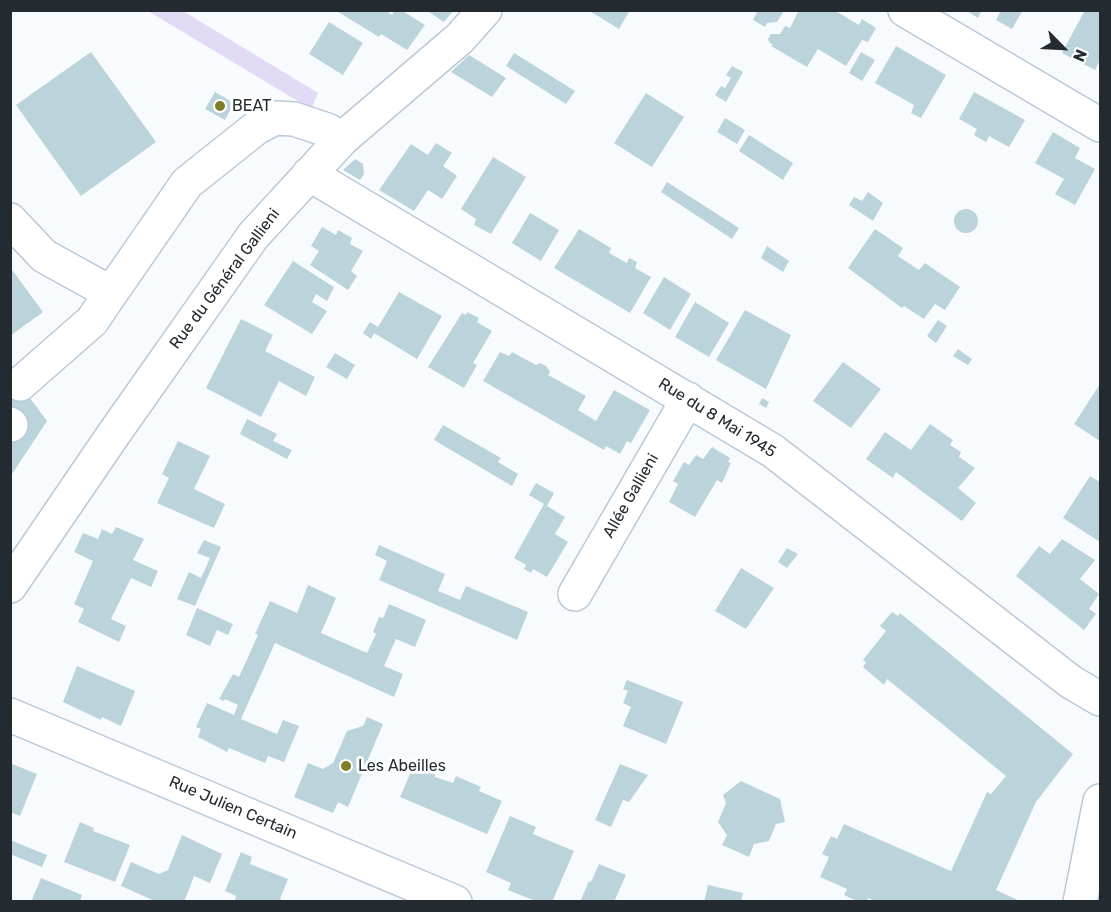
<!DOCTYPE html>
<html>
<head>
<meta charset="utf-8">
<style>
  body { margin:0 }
  #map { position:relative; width:1111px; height:912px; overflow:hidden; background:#f8fbfe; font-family:Rubik,sans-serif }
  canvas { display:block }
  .frame { position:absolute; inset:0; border:12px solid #242b30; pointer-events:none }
  .north { position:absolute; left:1033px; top:18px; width:60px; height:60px; -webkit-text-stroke:4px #fff; paint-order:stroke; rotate:114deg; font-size:16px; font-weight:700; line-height:24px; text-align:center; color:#242b30 }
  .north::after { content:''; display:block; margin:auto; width:21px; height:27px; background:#242b30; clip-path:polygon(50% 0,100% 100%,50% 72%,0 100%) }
</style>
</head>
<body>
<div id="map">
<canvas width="1111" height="912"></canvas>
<div class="frame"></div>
<div class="north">N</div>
</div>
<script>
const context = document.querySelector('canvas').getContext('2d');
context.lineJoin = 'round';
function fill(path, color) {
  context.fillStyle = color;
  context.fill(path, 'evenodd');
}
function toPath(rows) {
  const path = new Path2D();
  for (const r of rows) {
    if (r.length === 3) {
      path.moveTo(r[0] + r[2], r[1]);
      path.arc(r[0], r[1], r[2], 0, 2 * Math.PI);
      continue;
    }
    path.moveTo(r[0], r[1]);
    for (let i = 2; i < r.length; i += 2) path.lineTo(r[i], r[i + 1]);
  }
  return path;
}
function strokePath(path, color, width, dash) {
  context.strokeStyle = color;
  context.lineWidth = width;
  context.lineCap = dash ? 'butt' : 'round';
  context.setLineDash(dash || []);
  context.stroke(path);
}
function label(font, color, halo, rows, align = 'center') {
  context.font = font + ' Rubik,sans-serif';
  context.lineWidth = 6;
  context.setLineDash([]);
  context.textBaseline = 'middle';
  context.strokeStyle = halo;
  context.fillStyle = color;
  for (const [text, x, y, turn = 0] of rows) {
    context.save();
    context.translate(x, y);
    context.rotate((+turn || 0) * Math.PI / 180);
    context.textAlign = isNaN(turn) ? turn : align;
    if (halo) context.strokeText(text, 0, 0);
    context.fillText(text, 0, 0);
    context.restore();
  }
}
fill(toPath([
  [148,11,183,11,318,93,311,109]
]), '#e3daf6');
fill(toPath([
  [335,10,385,10,392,15,395,10,401,10,425,25,407,50,381,34,379,37],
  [426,10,454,10,444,22],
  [588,10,630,10,619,29],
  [758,10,782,10,784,11,777,22,767,23,765,27,753,20],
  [799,10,834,10,859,25,862,19,876,28,868,42,862,40,846,66,818,49,807,67,771,46,773,45,769,42,768,39,771,34,780,34,785,26,790,28],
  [965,10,982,10,978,18],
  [1001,10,1023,10,1012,29,996,20],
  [1085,10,1100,10,1100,60,1095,70,1062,53],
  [329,22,363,43,343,75,309,54],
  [896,46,946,75,921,118,911,113,914,105,875,83],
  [91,52,156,142,81,196,16,105],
  [861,52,875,60,862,81,849,73],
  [514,53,575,91,566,104,506,66],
  [469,55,506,78,492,97,451,72],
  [732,66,743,72,726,102,715,95,721,86,725,88,731,78,726,75],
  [215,92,234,103,225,120,205,109],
  [974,92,1025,120,1009,147,989,136,986,142,974,135,977,129,959,119],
  [646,93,684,117,652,167,614,143],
  [725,118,745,130,737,144,717,132],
  [1053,132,1080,148,1075,158,1095,169,1075,205,1055,194,1064,179,1035,163],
  [749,135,793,163,783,180,739,151],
  [436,143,452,153,443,166,457,176,442,199,428,190,414,211,379,190,411,144,428,155],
  [493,157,526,177,491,234,474,225,476,219,461,209],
  [355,159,363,164,364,174,360,180,343,170],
  [667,182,739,228,732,239,661,192],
  [868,192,883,203,873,221,849,205,854,197,862,201],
  [966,221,12],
  [530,213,559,230,541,261,512,243],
  [322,227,336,235,338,230,352,238,350,244,363,251,351,271,357,276,348,290,310,265,319,251,311,246],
  [579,229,611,248,609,253,627,263,629,258,637,262,635,268,651,277,630,313,554,268],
  [875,229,903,248,898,256,919,270,925,263,960,287,945,310,935,304,924,319,904,306,902,308,848,268],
  [767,246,789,261,783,272,761,258],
  [293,261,334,287,327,301,316,294,312,302,327,311,312,334,264,305],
  [10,267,43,312,10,336],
  [664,277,691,294,670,330,643,313],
  [399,292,442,316,417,359,374,333,371,339,363,333,370,322,378,327],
  [695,302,729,323,709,357,675,337],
  [745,310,791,335,766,389,716,360],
  [467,312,479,318,477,322,492,331,473,363,477,365,464,388,428,367,462,313,466,315],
  [241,319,273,335,265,351,315,377,306,396,279,381,261,417,206,388],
  [938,320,947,326,936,343,927,336],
  [958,349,972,359,968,365,953,356],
  [500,352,509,356,512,352,536,365,540,363,546,366,550,372,548,375,586,396,578,410,596,421,614,390,650,410,631,443,627,441,620,454,606,446,604,450,483,381],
  [335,353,355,365,347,379,326,367],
  [843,362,881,389,851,428,813,401],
  [10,371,47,421,10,477],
  [1100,384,1100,441,1074,424],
  [762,398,769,402,766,408,759,404],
  [247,419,277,434,273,441,292,450,287,459,240,434],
  [930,424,953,440,950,445,961,452,959,457,975,468,958,488,976,503,962,521,896,472,893,478,866,459,885,432,911,450],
  [443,425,501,458,498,462,518,474,512,486,434,440],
  [178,441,210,456,194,489,225,504,214,528,157,503,169,478,162,474],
  [712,447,730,458,728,462,731,463,722,483,717,480,695,517,669,502,678,484,673,481,684,462,689,465,696,455,703,459],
  [1090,476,1100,482,1100,542,1063,518],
  [536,483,554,493,547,506,565,517,555,534,568,542,547,577,533,569,531,573,524,569,526,565,514,558,544,504,529,495],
  [116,527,144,539,133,560,158,571,151,587,131,578,111,619,126,626,119,642,78,622,84,609,74,604,93,561,74,552,83,533,98,539,102,529,112,534],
  [1062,539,1095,560,1080,579,1099,594,1089,609,1096,614,1084,630,1016,576,1039,546,1050,554],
  [204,540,221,547,195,606,177,599,189,572,201,578,210,558,197,553],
  [379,545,445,574,438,591,460,600,466,586,528,612,517,640,379,580,387,561,375,555],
  [787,548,798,554,787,568,778,562],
  [741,568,774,588,746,629,715,611],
  [308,585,336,598,321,633,367,653,376,634,373,632,379,617,383,618,389,604,426,620,415,647,396,639,384,666,403,674,394,697,275,643,241,719,277,734,283,720,299,726,284,762,268,756,265,763,229,748,227,752,198,737,201,729,196,727,207,703,234,715,238,705,225,699,224,701,219,699,233,674,239,677,258,635,255,634,270,601,297,613],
  [197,608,233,624,228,635,217,630,210,646,186,635],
  [892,612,898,616,900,613,1073,754,1036,802,996,890,1022,902,877,902,868,898,867,902,859,902,844,895,847,889,820,877,829,857,822,854,831,836,837,839,844,824,951,871,987,792,991,794,1006,776,887,679,884,685,863,667,866,662,863,660,886,631,880,626],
  [77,666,135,691,121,726,102,717,101,720,63,702],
  [627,680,683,702,666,744,623,726,631,707,623,703,628,691,623,689],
  [367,717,383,724,348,807,338,802,333,813,294,797,308,763,323,769,333,763,347,731,363,726],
  [10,763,37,774,20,816,10,812],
  [620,764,648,775,629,802,623,800,611,827,595,820],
  [414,765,435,774,435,777,453,783,456,776,481,787,479,791,502,801,487,834,400,797],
  [741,781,780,799,785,822,776,824,769,841,754,844,749,857,722,845,727,835,718,822,726,803,723,795],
  [510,816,536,827,533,834,574,851,552,902,538,902,508,890,511,883,486,872],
  [80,822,94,828,93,831,130,845,115,882,64,862],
  [182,835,222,854,210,883,194,876,184,902,157,902,121,886,131,862,159,874,168,870],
  [10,840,47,855,42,867,10,854],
  [241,852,252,857,250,864,288,879,280,899,286,902,239,902,235,900,236,896,225,891],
  [599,864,626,875,614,902,580,902,589,881,591,882],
  [41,878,82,895,80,902,31,902],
  [708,885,743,893,741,902,704,902]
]), '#bbd3db');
const minor = toPath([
  [905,10,1100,125],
  [309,174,773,451,1071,682,1100,699],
  [10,220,44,256,111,293,187,183,256,128,275,118,294,119,327,130,342,139],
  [20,384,92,321,111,293],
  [10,424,11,425],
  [10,586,113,435,253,236,342,139,460,38,485,10],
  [575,594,688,399],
  [10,715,455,902],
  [1080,902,1100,801]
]);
strokePath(minor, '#b9c9d9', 36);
strokePath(minor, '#fff', 33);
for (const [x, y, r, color] of [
  [220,106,6,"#7d7f28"],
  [346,766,6,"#7d7f28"]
]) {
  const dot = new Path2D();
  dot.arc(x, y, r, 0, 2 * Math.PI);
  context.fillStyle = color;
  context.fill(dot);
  strokePath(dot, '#fff', 2);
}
label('16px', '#242b30', '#fff', [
  ["BEAT",232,106],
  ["Les Abeilles",358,766]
], 'left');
label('16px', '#242b30', '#fff', [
  ["Rue du Général Gallieni",225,279,-53],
  ["Rue du 8 Mai 1945",717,418,32],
  ["Allée Gallieni",631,496,-60],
  ["Rue Julien Certain",233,808,23]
]);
</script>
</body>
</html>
